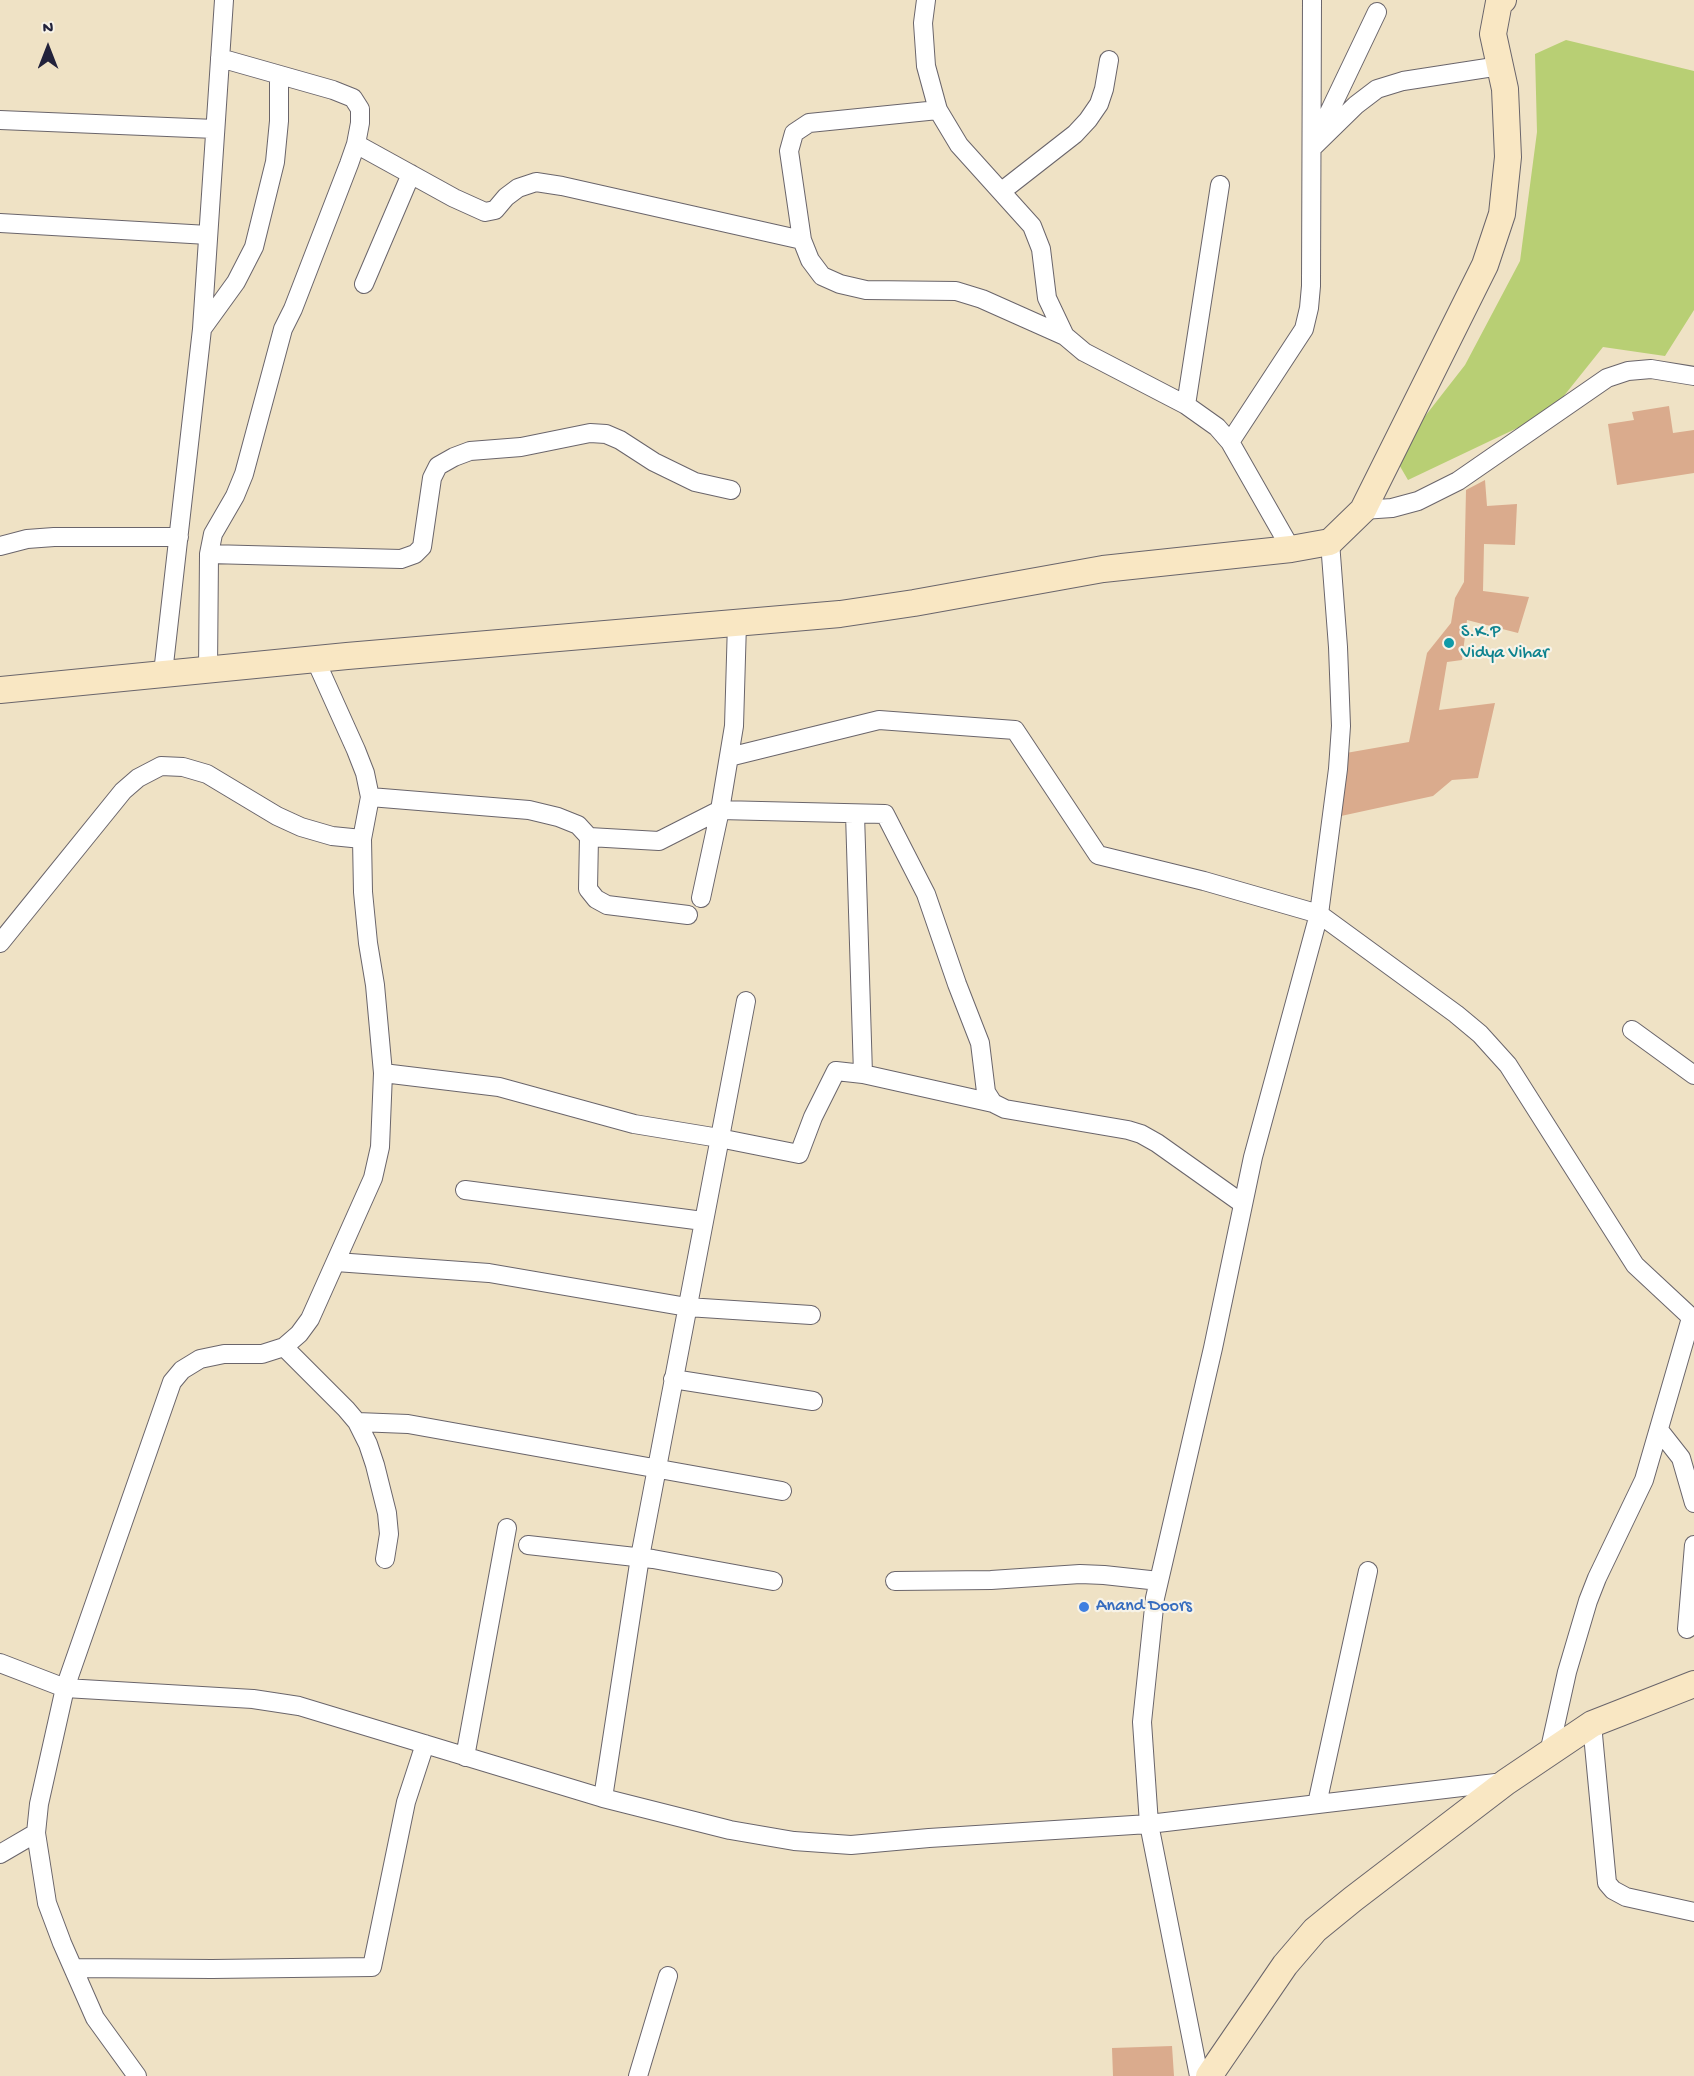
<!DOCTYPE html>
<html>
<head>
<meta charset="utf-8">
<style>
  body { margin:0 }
  #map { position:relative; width:1694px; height:2076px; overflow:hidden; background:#efe2c5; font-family:"Gochi Hand",sans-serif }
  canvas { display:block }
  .north { position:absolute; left:18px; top:18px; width:60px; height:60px; -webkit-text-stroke:4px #f7f3e8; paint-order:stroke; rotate:0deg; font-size:16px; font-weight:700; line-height:24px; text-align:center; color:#22223b }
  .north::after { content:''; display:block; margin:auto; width:21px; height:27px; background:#22223b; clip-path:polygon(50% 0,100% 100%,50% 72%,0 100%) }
</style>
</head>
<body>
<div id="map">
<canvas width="1694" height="2076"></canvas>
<div class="north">N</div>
</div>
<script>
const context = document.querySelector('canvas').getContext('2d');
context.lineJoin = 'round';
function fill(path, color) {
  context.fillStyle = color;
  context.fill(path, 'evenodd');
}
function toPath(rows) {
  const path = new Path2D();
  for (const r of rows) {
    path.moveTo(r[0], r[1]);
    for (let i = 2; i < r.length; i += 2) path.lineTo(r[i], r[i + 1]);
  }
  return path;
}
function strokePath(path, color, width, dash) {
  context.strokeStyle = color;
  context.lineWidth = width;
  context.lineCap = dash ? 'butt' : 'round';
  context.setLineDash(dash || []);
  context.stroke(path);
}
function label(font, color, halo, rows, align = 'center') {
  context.font = font + ' "Gochi Hand",sans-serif';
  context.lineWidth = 4.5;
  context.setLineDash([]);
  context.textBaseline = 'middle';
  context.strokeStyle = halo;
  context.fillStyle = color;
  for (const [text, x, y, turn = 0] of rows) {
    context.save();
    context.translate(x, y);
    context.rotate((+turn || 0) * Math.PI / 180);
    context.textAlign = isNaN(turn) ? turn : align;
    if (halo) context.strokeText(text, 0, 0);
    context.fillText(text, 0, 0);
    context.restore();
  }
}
fill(toPath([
  [1566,40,1694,71,1694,310,1665,356,1603,347,1551,412,1408,480,1394,456,1465,365,1520,261,1537,132,1535,54]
]), '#b8cf74');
fill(toPath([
  [1669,406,1673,433,1694,430,1694,473,1617,485,1608,424,1634,420,1632,412],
  [1485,480,1487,506,1517,504,1515,545,1484,544,1483,591,1529,597,1518,633,1467,620,1462,660,1447,662,1439,710,1495,703,1478,778,1452,780,1433,796,1341,816,1346,753,1409,742,1427,653,1451,623,1455,598,1464,582,1466,490],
  [1172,2046,1174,2076,1113,2076,1112,2048]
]), '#daab8d');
const street = toPath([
  [926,0,923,23,926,66,938,110,959,145,1032,226,1041,249,1047,298,1065,336,1084,352,1186,405,1217,427,1230,442,1291,549],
  [1377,12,1312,148,1356,105,1377,89,1403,81,1500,66],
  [938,110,809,123,794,133,789,151,802,240,810,260,822,276,840,284,866,290,956,291,982,299,1065,336],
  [0,120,215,129],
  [356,144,454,198,485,212,495,210,506,197,518,188,536,182,562,186,802,240],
  [1002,191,1075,134,1088,120,1099,104,1104,89,1109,60],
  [0,223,208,235],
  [364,284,411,174],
  [202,329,236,282,254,247,275,162,279,121,279,75],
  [1186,405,1220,185],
  [1230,442,1304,329,1309,308,1311,286,1312,0],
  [1363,510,1392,508,1418,501,1458,481,1607,378,1628,371,1651,369,1694,376],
  [0,546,27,539,54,537,179,537],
  [209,554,401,559,415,554,422,547,432,478,438,466,454,457,470,451,521,447,590,433,606,434,620,440,654,462,695,482,731,490],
  [208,671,209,554,213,534,235,496,244,474,283,329,293,309,349,164,356,144,360,123,360,109,353,98,333,90,220,58],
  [163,673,202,329,224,0],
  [729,757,879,720,1015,730,1098,855,1204,881,1319,914,1456,1014,1480,1034,1508,1065,1635,1265,1694,1320],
  [370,797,529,810,558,817,578,825,589,837,588,889,596,899,607,905,688,915],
  [855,814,863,1074],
  [589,837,659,841,720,810,885,814,926,894,957,984,980,1043,986,1092,993,1103,1005,1109,1128,1130,1141,1134,1157,1143,1243,1204],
  [701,898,720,810,734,726,737,623],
  [0,943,123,791,138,778,161,766,183,767,207,774,277,816,301,827,332,836,362,839],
  [1632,1030,1694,1075],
  [383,1073,499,1087,634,1124,719,1138,799,1154,813,1117,836,1071,863,1074,993,1103],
  [465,1190,703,1221],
  [336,1262,489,1273,687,1307,811,1315],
  [284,1347,346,1409,357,1422,368,1444,375,1465,387,1513,389,1534,385,1559],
  [673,1379,813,1401],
  [357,1422,408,1424,782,1491],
  [1659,1430,1681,1458,1694,1503],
  [528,1545,653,1559,773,1581],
  [895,1581,991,1580,1080,1574,1104,1575,1159,1581],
  [1687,1629,1694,1545],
  [0,1663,65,1688,253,1699,299,1706,603,1798,730,1830,794,1841,851,1845,929,1838,1149,1824,1504,1782],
  [1592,1724,1607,1883,1613,1890,1626,1897,1694,1912],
  [1549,1753,1567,1672,1588,1601,1597,1578,1644,1480,1691,1318],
  [465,1757,507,1528],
  [603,1798,640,1557,746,1001],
  [1317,1804,1368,1571],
  [0,1854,36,1833],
  [75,1968,212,1969,372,1967,406,1802,425,1744],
  [137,2076,95,2018,62,1943,47,1903,36,1833,39,1804,65,1688,172,1382,182,1370,200,1359,224,1354,262,1354,284,1347,299,1334,310,1319,373,1178,380,1147,383,1073,375,985,368,943,363,892,362,839,370,797,365,773,356,750,315,659],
  [638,2076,668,1976],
  [1199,2076,1149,1824,1142,1722,1155,1598,1213,1348,1253,1157,1319,914,1338,769,1341,726,1338,647,1330,542]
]);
const secondary = toPath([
  [0,690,347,656,840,614,914,603,1103,569,1291,549,1330,542,1363,510,1485,265,1502,214,1508,157,1505,89,1493,34,1499,2,1503,0],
  [1209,2076,1285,1965,1315,1930,1353,1899,1506,1782,1592,1724,1694,1684]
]);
strokePath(street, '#6a656b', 20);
strokePath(secondary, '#6a656b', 28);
strokePath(street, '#fff', 18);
strokePath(secondary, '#f9e7c3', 26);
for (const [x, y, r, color] of [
  [1449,643,6,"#0f9aa8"],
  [1084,1607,6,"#3f7fe0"]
]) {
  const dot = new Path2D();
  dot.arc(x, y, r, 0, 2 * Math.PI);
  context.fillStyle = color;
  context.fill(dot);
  strokePath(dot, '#f7f3e8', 2);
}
label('18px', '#0d838f', '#f7f3e8', [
  ["S.K.P",1461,633],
  ["Vidya Vihar",1461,654]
], 'left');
label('18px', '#366cbe', '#f7f3e8', [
  ["Anand Doors",1096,1607]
], 'left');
</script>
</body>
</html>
